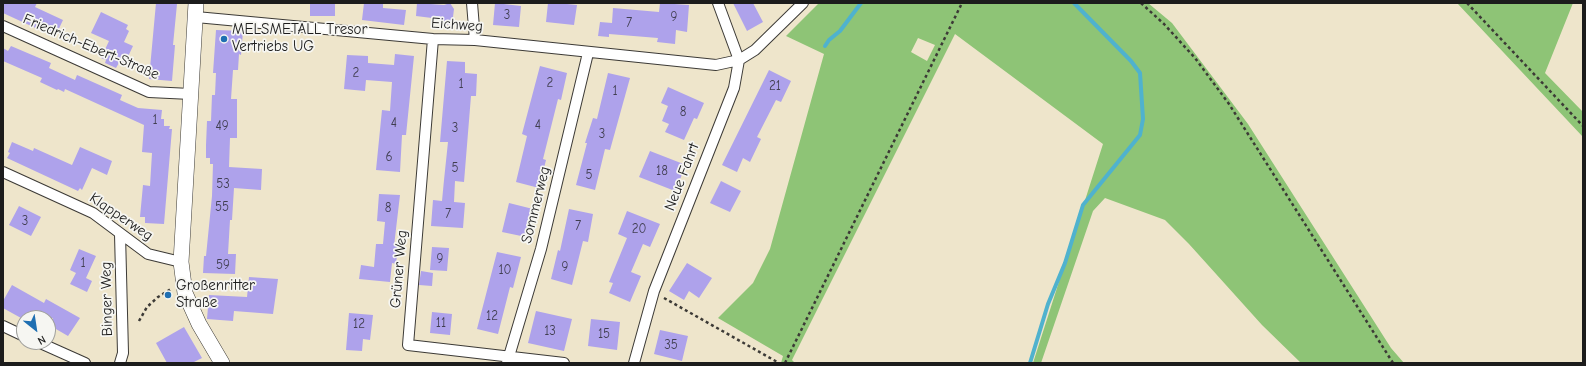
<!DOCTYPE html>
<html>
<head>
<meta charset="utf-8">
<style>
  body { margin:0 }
  #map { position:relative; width:1586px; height:366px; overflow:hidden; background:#eee5cb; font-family:"Comic Neue",sans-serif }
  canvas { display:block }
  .frame { position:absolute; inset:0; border:4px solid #1c1c1c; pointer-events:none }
  .north { position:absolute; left:16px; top:310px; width:40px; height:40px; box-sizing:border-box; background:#f6f6f2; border:1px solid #9f9f9c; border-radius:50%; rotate:150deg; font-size:11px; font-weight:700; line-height:16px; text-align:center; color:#1c1c1c }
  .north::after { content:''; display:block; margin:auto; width:14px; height:18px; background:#1f6fb2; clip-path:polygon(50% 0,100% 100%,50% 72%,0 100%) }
</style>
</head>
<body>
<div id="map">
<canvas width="1586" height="366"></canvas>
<div class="frame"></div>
<div class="north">N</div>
</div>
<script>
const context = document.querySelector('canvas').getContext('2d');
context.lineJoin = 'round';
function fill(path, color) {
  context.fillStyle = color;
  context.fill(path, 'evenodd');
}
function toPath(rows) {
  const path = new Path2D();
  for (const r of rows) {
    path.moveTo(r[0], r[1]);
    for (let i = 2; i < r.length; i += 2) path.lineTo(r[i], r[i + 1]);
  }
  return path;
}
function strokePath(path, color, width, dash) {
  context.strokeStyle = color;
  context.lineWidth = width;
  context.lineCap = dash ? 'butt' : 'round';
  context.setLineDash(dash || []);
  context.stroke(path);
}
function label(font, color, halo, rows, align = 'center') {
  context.font = font + ' "Comic Neue",sans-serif';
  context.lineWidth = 3.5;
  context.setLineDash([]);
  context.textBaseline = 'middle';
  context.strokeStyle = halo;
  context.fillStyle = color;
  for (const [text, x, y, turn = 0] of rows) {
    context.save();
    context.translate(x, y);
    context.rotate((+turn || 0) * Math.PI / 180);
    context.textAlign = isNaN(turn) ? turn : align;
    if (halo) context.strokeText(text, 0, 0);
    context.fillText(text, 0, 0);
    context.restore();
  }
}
fill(toPath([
  [819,3,1148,3,1172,23,1248,124,1391,348,1404,363,1301,363,1262,325,1189,244,1165,220,1105,198,1093,211,1041,363,1033,363,1103,144,955,34,792,360,795,363,781,363,783,356,718,318,753,283,770,249,824,54,786,36],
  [918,38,935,45,927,61,911,52],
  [1457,3,1573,3,1545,73,1583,112,1583,137]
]), '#8ec476');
strokePath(toPath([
  [825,46,829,40,840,31,861,3],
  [1030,363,1048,304,1065,263,1083,205,1140,135,1143,119,1140,73,1131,61,1074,3]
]), '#4fb2ce', 4);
fill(toPath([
  [3,3,37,3,35,7,63,20,55,37,3,13],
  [156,3,177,4,173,45,175,45,172,81,149,79],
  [310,3,335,3,335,16,310,16],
  [364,3,383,3,383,8,406,10,404,25,362,20],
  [417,3,444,5,450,3,454,9,452,25,432,23,432,18,416,16],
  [495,3,521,6,519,27,493,25],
  [548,3,567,3,567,4,577,5,574,25,546,22],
  [660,3,689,5,687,32,676,30,675,44,657,42,658,38,609,34,609,37,598,36,600,22,612,23,613,8,659,12],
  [733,3,753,3,763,22,747,31],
  [101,12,128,25,126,29,129,31,124,42,133,46,125,63,120,61,116,68,105,63,106,60,101,58,109,41,91,33],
  [216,30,243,31,241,55,239,54,238,70,233,70,231,99,237,99,237,138,230,138,229,167,262,169,261,190,234,188,232,220,230,220,228,254,236,254,235,274,203,273,204,256,206,256,212,196,213,164,210,164,210,158,206,158,206,145,207,121,211,121,212,95,215,95,216,73,213,73],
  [11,46,51,63,49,68,75,80,77,75,122,95,120,100,138,108,162,110,161,119,164,119,164,126,170,126,169,129,172,129,164,224,145,223,145,217,140,217,143,185,150,186,152,153,142,152,144,125,65,89,64,92,58,89,57,90,40,82,42,78,3,61,3,48,8,51],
  [395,54,414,56,406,135,402,135,400,172,376,170,382,110,390,111,392,82,366,80,365,91,344,89,347,55,368,56,368,63,394,65],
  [447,61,465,62,465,73,477,74,476,96,471,96,464,182,455,181,454,202,465,203,463,228,431,226,433,200,442,201,444,180,448,142,440,142],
  [540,66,567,73,561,100,558,99,543,159,546,160,539,188,516,182,527,136,522,134],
  [769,70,791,81,781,102,776,100,757,137,761,139,750,162,743,158,737,172,722,165],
  [608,73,630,78,610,150,605,149,595,190,576,185,587,143,585,143,593,118,597,119],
  [668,87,704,103,697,119,694,118,684,140,665,132,669,124,662,121,668,106,661,103],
  [12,142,33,151,34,148,72,165,80,147,112,161,107,175,92,168,82,190,80,188,78,191,7,158,10,153,8,152],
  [650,151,686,165,675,191,639,177],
  [721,181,741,191,730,212,710,203],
  [379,194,400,195,394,246,398,246,396,264,392,263,390,282,359,279,361,265,374,267,376,244,383,244,385,222,377,221],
  [509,203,533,209,526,237,502,232],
  [19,206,41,217,31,236,9,225],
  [569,209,593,214,588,242,583,241,572,285,551,279,558,250,560,251],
  [627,211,660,224,650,247,643,244,631,272,641,276,630,302,609,293,613,283,609,282,627,238,618,234],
  [432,247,449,248,447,271,430,270],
  [79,249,96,256,86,278,92,281,87,292,70,284,76,273,70,270],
  [497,252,521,257,513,288,510,287,498,334,477,329],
  [687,263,712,278,699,298,689,291,684,300,669,291],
  [421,271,433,273,432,286,419,285],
  [249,277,278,279,273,314,234,311,233,321,207,319,209,295,247,297],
  [12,285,44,303,46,299,80,318,68,336,49,325,53,318,21,318,3,308,3,301],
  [536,311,572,319,564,351,528,343],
  [432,312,452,314,450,335,430,333],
  [349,313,373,315,370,340,363,339,362,351,346,350],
  [591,319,620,322,617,350,588,346],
  [184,327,202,358,192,363,167,363,156,343],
  [660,330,688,336,682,361,654,354]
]), '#aea2eb');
const minor = toPath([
  [472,3,475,40],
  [196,17,433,39,475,40,716,65,739,60,755,50,803,3],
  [3,26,149,92,191,94],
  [433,39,408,345,564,363],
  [3,172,93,213,148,254,181,262],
  [3,326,24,336],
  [38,342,85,363],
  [120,363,123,353,120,234],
  [507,363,541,249,588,53],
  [634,363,654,291,734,88,739,60,718,3]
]);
const secondary = toPath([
  [196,3,181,262,185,293,199,324,222,363]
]);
strokePath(minor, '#3c3a36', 12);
strokePath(secondary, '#3c3a36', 16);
strokePath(toPath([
  [1141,3,1164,24,1195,58,1229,104,1393,363],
  [1467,3,1583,126],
  [664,298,779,363],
  [139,321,147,307,158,297,171,289],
  [785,363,962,3]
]), '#3c3a36', 2.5, [3, 3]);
strokePath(minor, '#fff', 10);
strokePath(secondary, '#fff', 15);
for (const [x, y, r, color] of [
  [224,39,4,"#1f6fb2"],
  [168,295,4,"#1f6fb2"]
]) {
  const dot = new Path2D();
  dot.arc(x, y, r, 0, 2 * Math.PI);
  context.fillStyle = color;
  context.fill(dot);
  strokePath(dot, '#f6f6f2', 1.5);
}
label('13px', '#403e50', null, [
  ["3",507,15],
  ["9",674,17],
  ["7",629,23],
  ["2",356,73],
  ["2",550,83],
  ["1",461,84],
  ["21",775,86],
  ["1",615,91],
  ["8",683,112],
  ["1",155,120],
  ["4",394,123],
  ["4",538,125],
  ["49",222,126],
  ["3",455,128],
  ["3",602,134],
  ["6",389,157],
  ["5",455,168],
  ["18",662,171],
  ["5",589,175],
  ["53",223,184],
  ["55",222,207],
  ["8",388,208],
  ["7",448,214],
  ["3",25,221],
  ["7",578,226],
  ["20",639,229],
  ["9",440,259],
  ["1",83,263],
  ["59",223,265],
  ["9",565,267],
  ["10",505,270],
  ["12",492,316],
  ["11",441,323],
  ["12",359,324],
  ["13",550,331],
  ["15",604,334],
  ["35",671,345]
]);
label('15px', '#1c1c1c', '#f6f6f2', [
  ["Eichweg",457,25,4],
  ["Friedrich-Ebert-Straße",91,47,23],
  ["Neue Fahrt",682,177,-69],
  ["Sommerweg",536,205,-76],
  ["Klapperweg",121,217,34],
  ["Grüner Weg",399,269,-85],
  ["Binger Weg",107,299,-91]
]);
label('15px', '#1c1c1c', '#f6f6f2', [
  ["MELSMETALL Tresor",232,30],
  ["Vertriebs UG",232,47],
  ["Großenritter",176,286],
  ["Straße",176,303]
], 'left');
</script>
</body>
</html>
